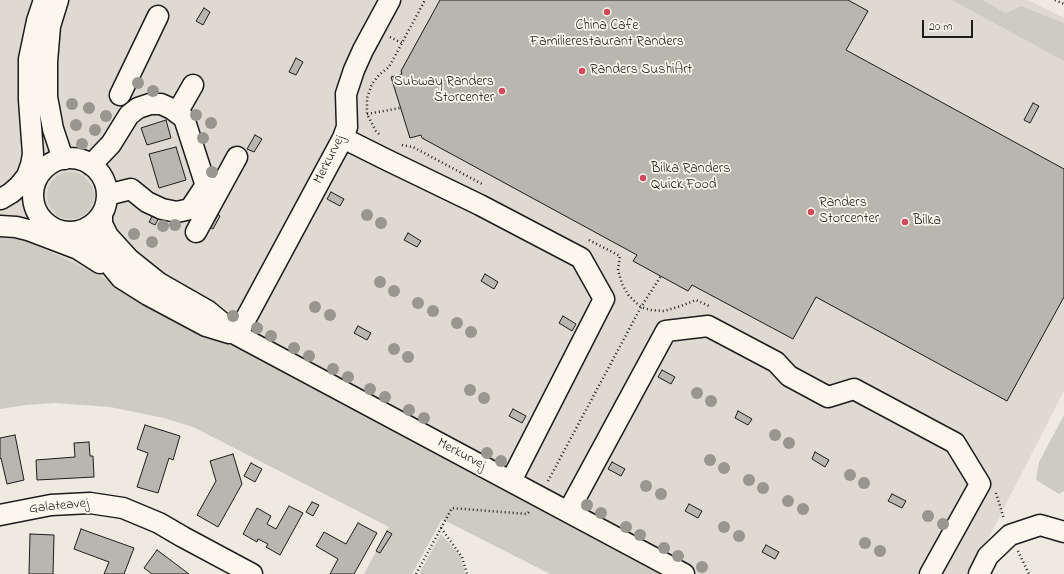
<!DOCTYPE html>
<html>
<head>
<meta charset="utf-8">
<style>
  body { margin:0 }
  #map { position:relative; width:1064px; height:574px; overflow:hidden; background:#eeeadf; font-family:"Indie Flower",sans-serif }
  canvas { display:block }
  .scale { position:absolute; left:922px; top:20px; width:51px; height:18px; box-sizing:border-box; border:2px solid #1c1c1c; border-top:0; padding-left:5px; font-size:12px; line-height:14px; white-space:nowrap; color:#1c1c1c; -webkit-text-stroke:3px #fbf7ec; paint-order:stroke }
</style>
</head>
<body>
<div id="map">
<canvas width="1064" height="574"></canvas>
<div class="scale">20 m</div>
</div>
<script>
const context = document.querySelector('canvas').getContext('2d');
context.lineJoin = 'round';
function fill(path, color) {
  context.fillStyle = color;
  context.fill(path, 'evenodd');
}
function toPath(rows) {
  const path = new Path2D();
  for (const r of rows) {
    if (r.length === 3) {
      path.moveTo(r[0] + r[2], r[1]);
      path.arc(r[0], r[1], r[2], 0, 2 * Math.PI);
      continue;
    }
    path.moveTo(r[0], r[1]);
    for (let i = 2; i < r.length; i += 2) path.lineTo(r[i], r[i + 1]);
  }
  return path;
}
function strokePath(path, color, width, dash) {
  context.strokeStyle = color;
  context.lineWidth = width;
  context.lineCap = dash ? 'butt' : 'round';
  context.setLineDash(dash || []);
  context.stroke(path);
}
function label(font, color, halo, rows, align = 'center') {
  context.font = font + ' "Indie Flower",sans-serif';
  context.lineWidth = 3.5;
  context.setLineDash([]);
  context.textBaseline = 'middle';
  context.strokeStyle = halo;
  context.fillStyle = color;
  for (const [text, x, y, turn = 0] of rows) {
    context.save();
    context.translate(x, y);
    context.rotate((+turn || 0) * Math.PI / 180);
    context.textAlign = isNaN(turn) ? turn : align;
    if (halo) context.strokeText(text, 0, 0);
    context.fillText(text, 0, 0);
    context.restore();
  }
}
fill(toPath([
  [0,0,1028,0,1064,18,1064,391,970,574,646,574,0,238]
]), '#dedad1');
fill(toPath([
  [952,0,982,0,1006,13,1021,6,1064,23,1064,61],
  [70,172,78,173,84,177,89,182,93,188,94,196,93,203,89,210,84,215,78,218,70,219,63,218,56,215,48,203,47,196,48,188,51,182,57,176,63,173],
  [0,238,23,239,95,273,660,574,550,574,442,519,412,574,364,574,389,527,193,427,164,418,110,407,55,403,26,405,0,409],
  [1064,415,1064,491,1059,494,1036,480,1039,462],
  [441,534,460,555,465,574,419,574]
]), '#ceccc2');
const building = toPath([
  [440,0,848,0,868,11,846,50,1064,169,1064,297,1007,401,816,297,793,339,692,285,688,291,633,261,637,255,422,138,421,135,410,138,391,77,402,74,401,71,440,0],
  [204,8,210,12,203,25,196,21,204,8],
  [296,58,303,62,296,75,289,72,296,58],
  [1033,103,1039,106,1030,123,1024,120,1033,103],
  [166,120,171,138,147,145,141,128,166,120],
  [255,135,262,139,254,152,247,149,255,135],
  [176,147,186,180,159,188,149,154,176,147],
  [331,192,344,199,340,206,327,199,331,192],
  [214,212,220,216,213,229,206,225,214,212],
  [154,213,160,216,155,225,149,222,154,213],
  [408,233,421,241,417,247,404,240,408,233],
  [485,274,498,282,494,289,481,281,485,274],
  [563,316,576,324,572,331,559,323,563,316],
  [358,326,371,333,367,340,354,333,358,326],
  [662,370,675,377,671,384,658,377,662,370],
  [513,409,526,416,522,423,509,416,513,409],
  [738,411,752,419,748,425,735,418,738,411],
  [145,425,180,436,173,460,169,458,158,493,137,487,148,453,137,449,145,425],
  [15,435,24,480,7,484,1,458,0,459,0,438,15,435],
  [89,442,90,456,93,456,94,477,37,480,36,460,75,457,74,443,89,442],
  [815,452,829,460,825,467,812,459,815,452],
  [233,454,242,484,218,527,197,515,216,481,210,461,233,454],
  [612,462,625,469,621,476,608,469,612,462],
  [251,463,262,469,255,482,244,476,251,463],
  [892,494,906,501,902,508,888,501,892,494],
  [312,502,319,505,313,516,306,512,312,502],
  [689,504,702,511,698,518,685,511,689,504],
  [289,506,303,513,280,555,266,547,268,544,258,539,257,542,243,534,257,508,271,516,267,524,276,529,289,506],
  [358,523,377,533,354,574,330,574,338,559,316,546,324,532,346,544,358,523],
  [81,529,134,548,124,574,104,574,109,562,74,549,81,529],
  [387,531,392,534,380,553,376,551,387,531],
  [30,534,54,535,53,574,29,574,30,534],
  [766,545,779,552,775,559,762,552,766,545],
  [157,550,189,574,152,574,144,568,157,550]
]);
fill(building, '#b9b6af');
strokePath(building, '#1c1c1c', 1);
const minor = toPath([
  [58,0,50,26,47,62,47,97,53,129,60,150,65,159],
  [120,95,158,16],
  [177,113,193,85],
  [343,138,385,159,480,205,581,258,604,299,511,481],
  [70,195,37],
  [91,165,111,144,129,115,138,108,150,104,161,104,172,109,184,118,205,183,204,188,190,209,177,212,162,209,147,202,131,189,107,195],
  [1,199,11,193,19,186,27,176,31,165,33,154,29,100,29,59,37,21,44,0],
  [102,214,102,224,108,236,129,259,159,283,208,311,237,335,684,574],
  [0,226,16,227,28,230,78,249,100,263],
  [79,231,98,250,121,278,148,295,206,326,229,333],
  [196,232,237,157],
  [237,335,343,138,347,127,346,94,354,70,363,50,390,0],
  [568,512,666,331,708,326,776,362,789,376,828,397,854,389,955,443,980,484,930,574],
  [0,515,51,505,90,503,123,508,159,523,183,537,252,574],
  [979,574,988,556,1010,535,1040,525,1064,532]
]);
strokePath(minor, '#1c1c1c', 23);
strokePath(toPath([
  [1055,0,1064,4],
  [390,37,402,43],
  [367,114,400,108],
  [379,134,376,131,367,114,367,98,372,84,379,75,389,67,425,0],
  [402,145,413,147,484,185],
  [589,240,620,256,618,270,622,284,629,296,641,307,650,310,664,311,681,306,696,300,711,307],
  [548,481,641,307,661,276],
  [996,493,1004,519],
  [441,528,462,557,467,574],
  [1018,551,1029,574],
  [416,574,452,508,527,514,529,512]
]), '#1c1c1c', 2.5, [1, 3]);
strokePath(minor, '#fbf7ec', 20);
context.fillStyle = '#98968f';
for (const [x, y] of [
  [138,83],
  [153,91],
  [72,104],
  [89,108],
  [196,115],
  [106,116],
  [211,123],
  [76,125],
  [95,130],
  [203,138],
  [82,144],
  [212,172],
  [367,215],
  [381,223],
  [175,225],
  [163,226],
  [134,234],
  [152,242],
  [380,282],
  [394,291],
  [418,303],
  [315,307],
  [433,311],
  [330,315],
  [233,316],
  [457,323],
  [257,328],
  [471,332],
  [271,336],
  [294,348],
  [394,349],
  [309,356],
  [408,357],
  [333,369],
  [348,377],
  [370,389],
  [470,390],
  [697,393],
  [385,397],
  [484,398],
  [711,401],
  [409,410],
  [424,418],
  [775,435],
  [789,443],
  [487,453],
  [710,460],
  [501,461],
  [724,468],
  [850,475],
  [749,480],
  [864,483],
  [646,486],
  [763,488],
  [661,494],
  [788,501],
  [587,505],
  [803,509],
  [601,513],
  [928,516],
  [943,524],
  [626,527],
  [724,527],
  [640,535],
  [739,536],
  [865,543],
  [664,548],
  [880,551],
  [678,556],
  [702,567]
]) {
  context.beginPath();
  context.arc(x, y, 6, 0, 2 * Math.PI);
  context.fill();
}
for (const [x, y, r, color] of [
  [607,12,4,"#d1495b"],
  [582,71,4,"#d1495b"],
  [502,91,4,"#d1495b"],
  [643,178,4,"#d1495b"],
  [811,212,4,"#d1495b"],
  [905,222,4,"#d1495b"]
]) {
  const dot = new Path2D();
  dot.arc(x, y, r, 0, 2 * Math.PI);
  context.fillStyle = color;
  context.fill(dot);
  strokePath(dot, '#fbf7ec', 1.5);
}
label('14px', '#1c1c1c', '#fbf7ec', [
  ["China Cafe",607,27,"center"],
  ["Familierestaurant Randers",607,43,"center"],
  ["Randers SushiArt",590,71],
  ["Subway Randers",494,83,"right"],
  ["Storcenter",494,99,"right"],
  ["Bilka Randers",651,170],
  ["Quick Food",651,186],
  ["Randers",819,204],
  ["Storcenter",819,220],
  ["Bilka",913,222]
], 'left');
label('14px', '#1c1c1c', '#fbf7ec', [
  ["Merkurvej",330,160,-63],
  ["Merkurvej",461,455,28],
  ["Galateavej",59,507,-6]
]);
</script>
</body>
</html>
